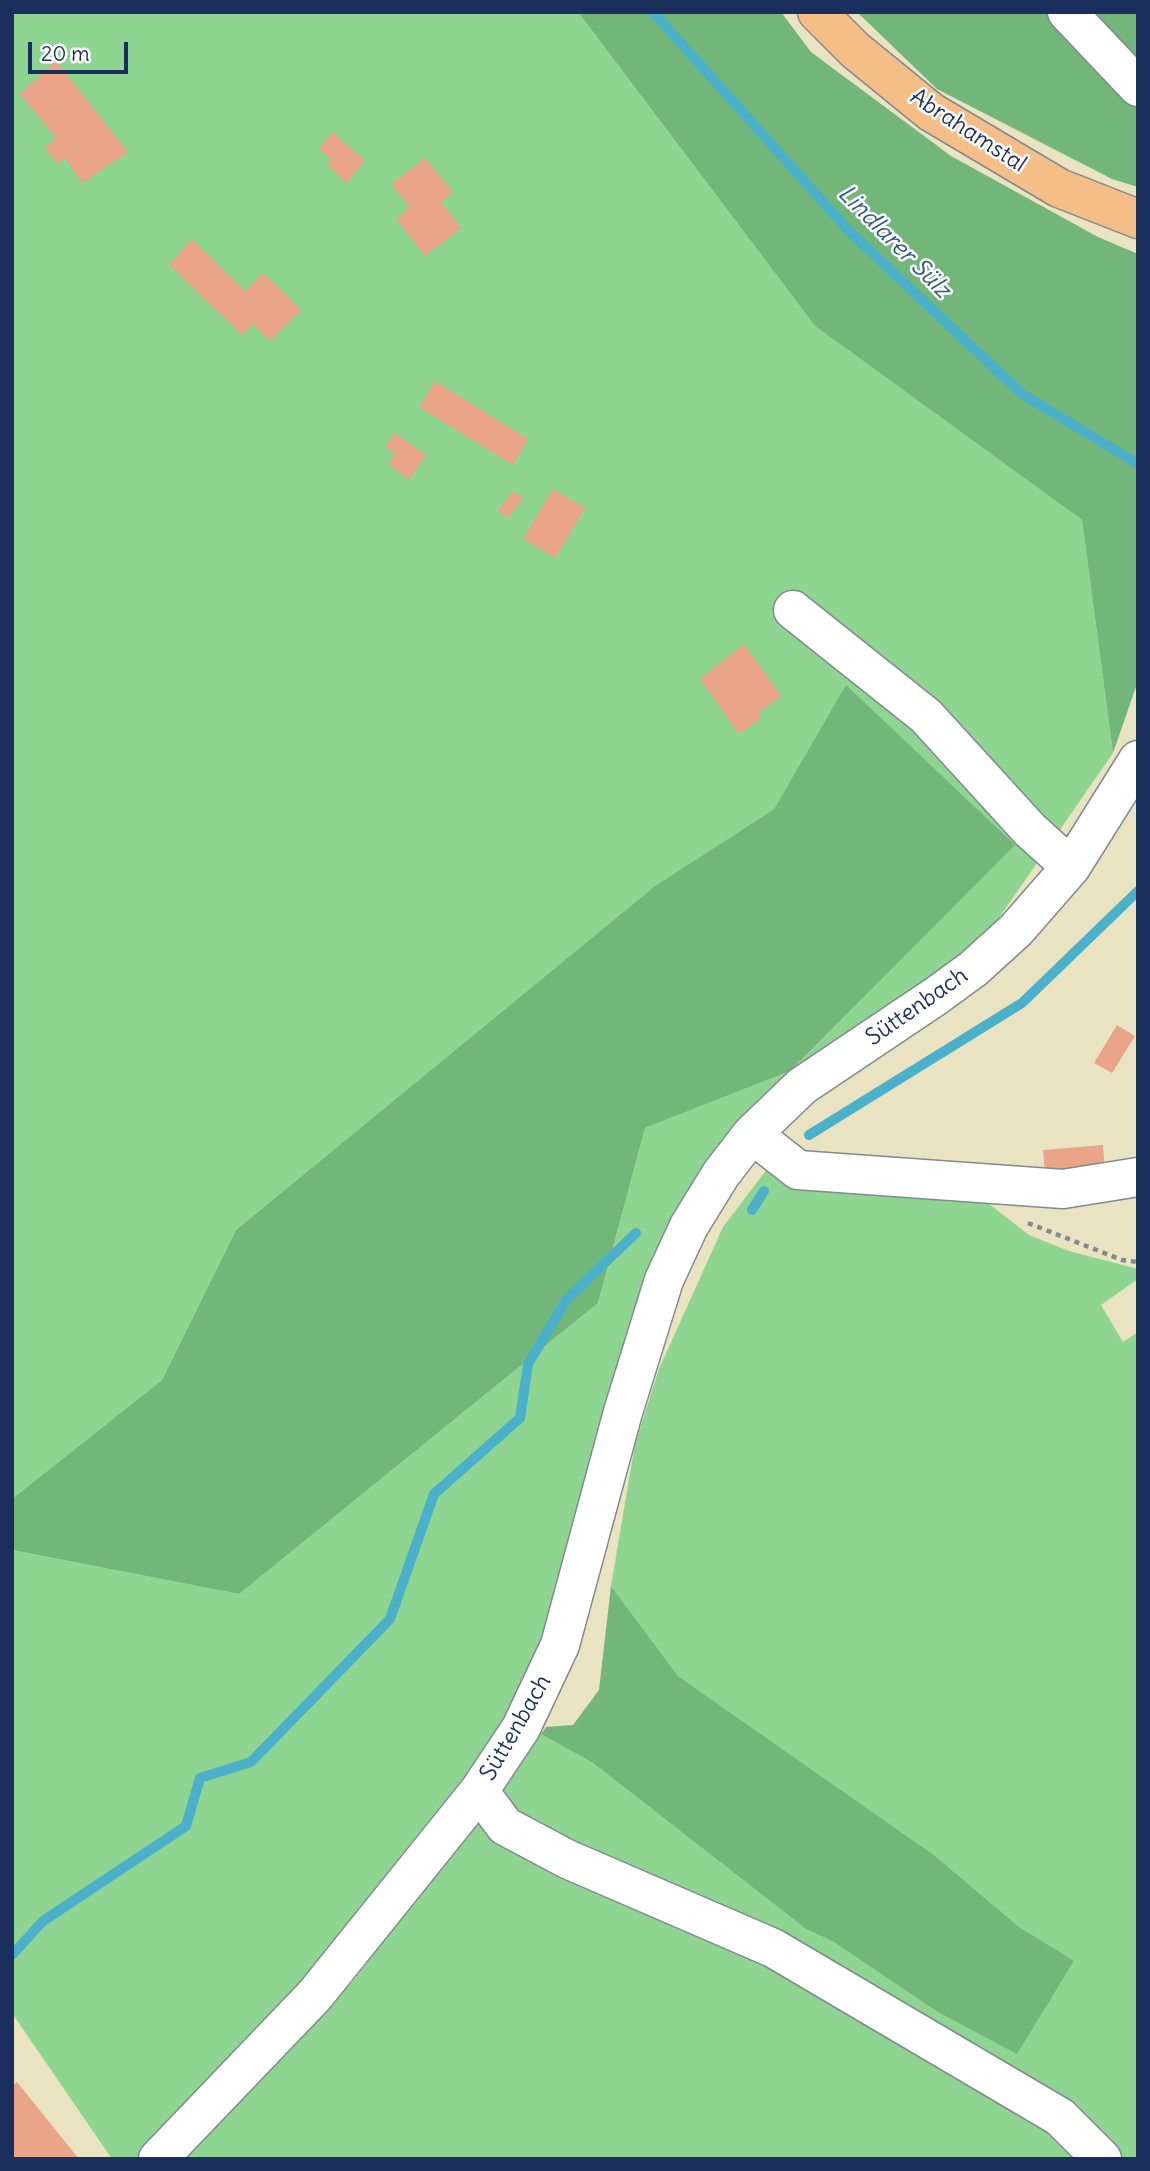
<!DOCTYPE html>
<html>
<head>
<meta charset="utf-8">
<style>
  body { margin:0 }
  #map { position:relative; width:1150px; height:2171px; overflow:hidden; background:#e9e3c2; font-family:Delius,sans-serif }
  canvas { display:block }
  .frame { position:absolute; inset:0; border:14px solid #1b2f5e; pointer-events:none }
  .scale { position:absolute; left:28px; top:42px; width:100px; height:32px; box-sizing:border-box; border:4px solid #1b2f5e; border-top:0; padding-left:9px; font-size:21px; line-height:24px; white-space:nowrap; color:#1b2f5e; -webkit-text-stroke:5px #fff; paint-order:stroke }
</style>
</head>
<body>
<div id="map">
<canvas width="1150" height="2171"></canvas>
<div class="frame"></div>
<div class="scale">20 m</div>
</div>
<script>
const context = document.querySelector('canvas').getContext('2d');
context.lineJoin = 'round';
function fill(path, color) {
  context.fillStyle = color;
  context.fill(path, 'evenodd');
}
function toPath(rows) {
  const path = new Path2D();
  for (const r of rows) {
    path.moveTo(r[0], r[1]);
    for (let i = 2; i < r.length; i += 2) path.lineTo(r[i], r[i + 1]);
  }
  return path;
}
function strokePath(path, color, width, dash) {
  context.strokeStyle = color;
  context.lineWidth = width;
  context.lineCap = dash ? 'butt' : 'round';
  context.setLineDash(dash || []);
  context.stroke(path);
}
function label(font, color, halo, rows, align = 'center') {
  context.font = font + ' Delius,sans-serif';
  context.lineWidth = 5;
  context.setLineDash([]);
  context.textBaseline = 'middle';
  context.strokeStyle = halo;
  context.fillStyle = color;
  for (const [text, x, y, turn = 0] of rows) {
    context.save();
    context.translate(x, y);
    context.rotate((+turn || 0) * Math.PI / 180);
    context.textAlign = isNaN(turn) ? turn : align;
    if (halo) context.strokeText(text, 0, 0);
    context.fillText(text, 0, 0);
    context.restore();
  }
}
fill(toPath([
  [12,12,578,12,815,326,1082,520,1113,753,985,938,712,1163,573,1557,510,1721,477,1794,144,2159,112,2159,12,2013,12,1550,239,1594,598,1303,645,1128,790,1071,1014,845,846,686,774,809,655,886,236,1230,162,1380,12,1499],
  [767,1169,980,1197,1029,1235,1069,1251,1138,1269,1138,1279,1101,1305,1123,1342,1138,1332,1138,2159,184,2159,353,1981,541,1734,593,1763,806,1929,834,1942,936,2011,1017,2053,1074,1961,1018,1926,934,1855,678,1676,611,1586,635,1444,659,1369,723,1227]
]), '#8dd590');
fill(toPath([
  [578,12,781,12,811,52,951,156,1098,237,1138,254,1138,681,1113,753,1082,520,815,326],
  [857,12,1138,12,1138,187,1112,179,937,89],
  [846,685,1015,845,790,1071,645,1128,598,1303,239,1594,12,1550,12,1499,162,1380,236,1230,655,886,774,809],
  [611,1586,678,1676,934,1855,1018,1926,1074,1961,1017,2054,936,2011,834,1942,806,1929,593,1763,541,1734,546,1727,573,1725,599,1690]
]), '#72b67a');
strokePath(toPath([
  [653,12,849,231,1022,394,1138,464],
  [809,1135,1022,1003,1138,891],
  [752,1210,764,1191],
  [12,1955,43,1921,186,1826,200,1778,251,1762,390,1619,434,1494,520,1418,528,1364,567,1299,636,1233]
]), '#4bb1ca', 10);
fill(toPath([
  [56,61,128,152,82,183,65,158,57,164,45,147,56,138,20,94],
  [332,132,365,160,347,183,327,165,331,159,319,149],
  [425,158,453,192,441,202,461,228,425,256,396,219,410,207,391,184],
  [192,239,245,291,263,273,301,310,270,341,253,324,242,335,169,265],
  [435,381,528,439,513,465,419,407],
  [395,433,426,455,409,480,388,464,395,454,385,446],
  [553,489,585,508,555,558,523,539],
  [513,491,523,498,508,518,498,511],
  [744,644,781,696,758,713,761,718,739,734,700,679],
  [1117,1025,1135,1036,1112,1073,1094,1063],
  [1103,1145,1105,1173,1045,1173,1043,1150],
  [17,2082,79,2159,12,2159,12,2086]
]), '#eaa487');
const minor = toPath([
  [1067,12,1138,87],
  [793,610,926,716,1030,830,1071,867],
  [752,1134,798,1170,1063,1189,1138,1177],
  [479,1791,505,1826,567,1859,773,1948,1060,2117,1102,2159],
  [158,2159,315,1995,479,1791,521,1728,560,1645,623,1412,664,1280,689,1226,721,1174,752,1134,802,1086,936,996,973,969,1016,930,1071,867,1138,760]
]);
const major = toPath([
  [817,12,855,50,931,112,1059,188,1138,219]
]);
strokePath(minor, '#828990', 41);
strokePath(major, '#828990', 41);
strokePath(toPath([
  [1028,1223,1122,1260,1138,1262]
]), '#828990', 4.5, [5, 5]);
strokePath(minor, '#fff', 38);
strokePath(major, '#f6be87', 38);
label('23px', '#1b2f5e', '#fff', [
  ["Abrahamstal",968,131,33],
  ["Süttenbach",917,1007,-35],
  ["Süttenbach",516,1728,-60]
]);
label('italic 24px', '#2c5c84', '#fff', [
  ["Lindlarer Sülz",894,242,45]
]);
</script>
</body>
</html>
